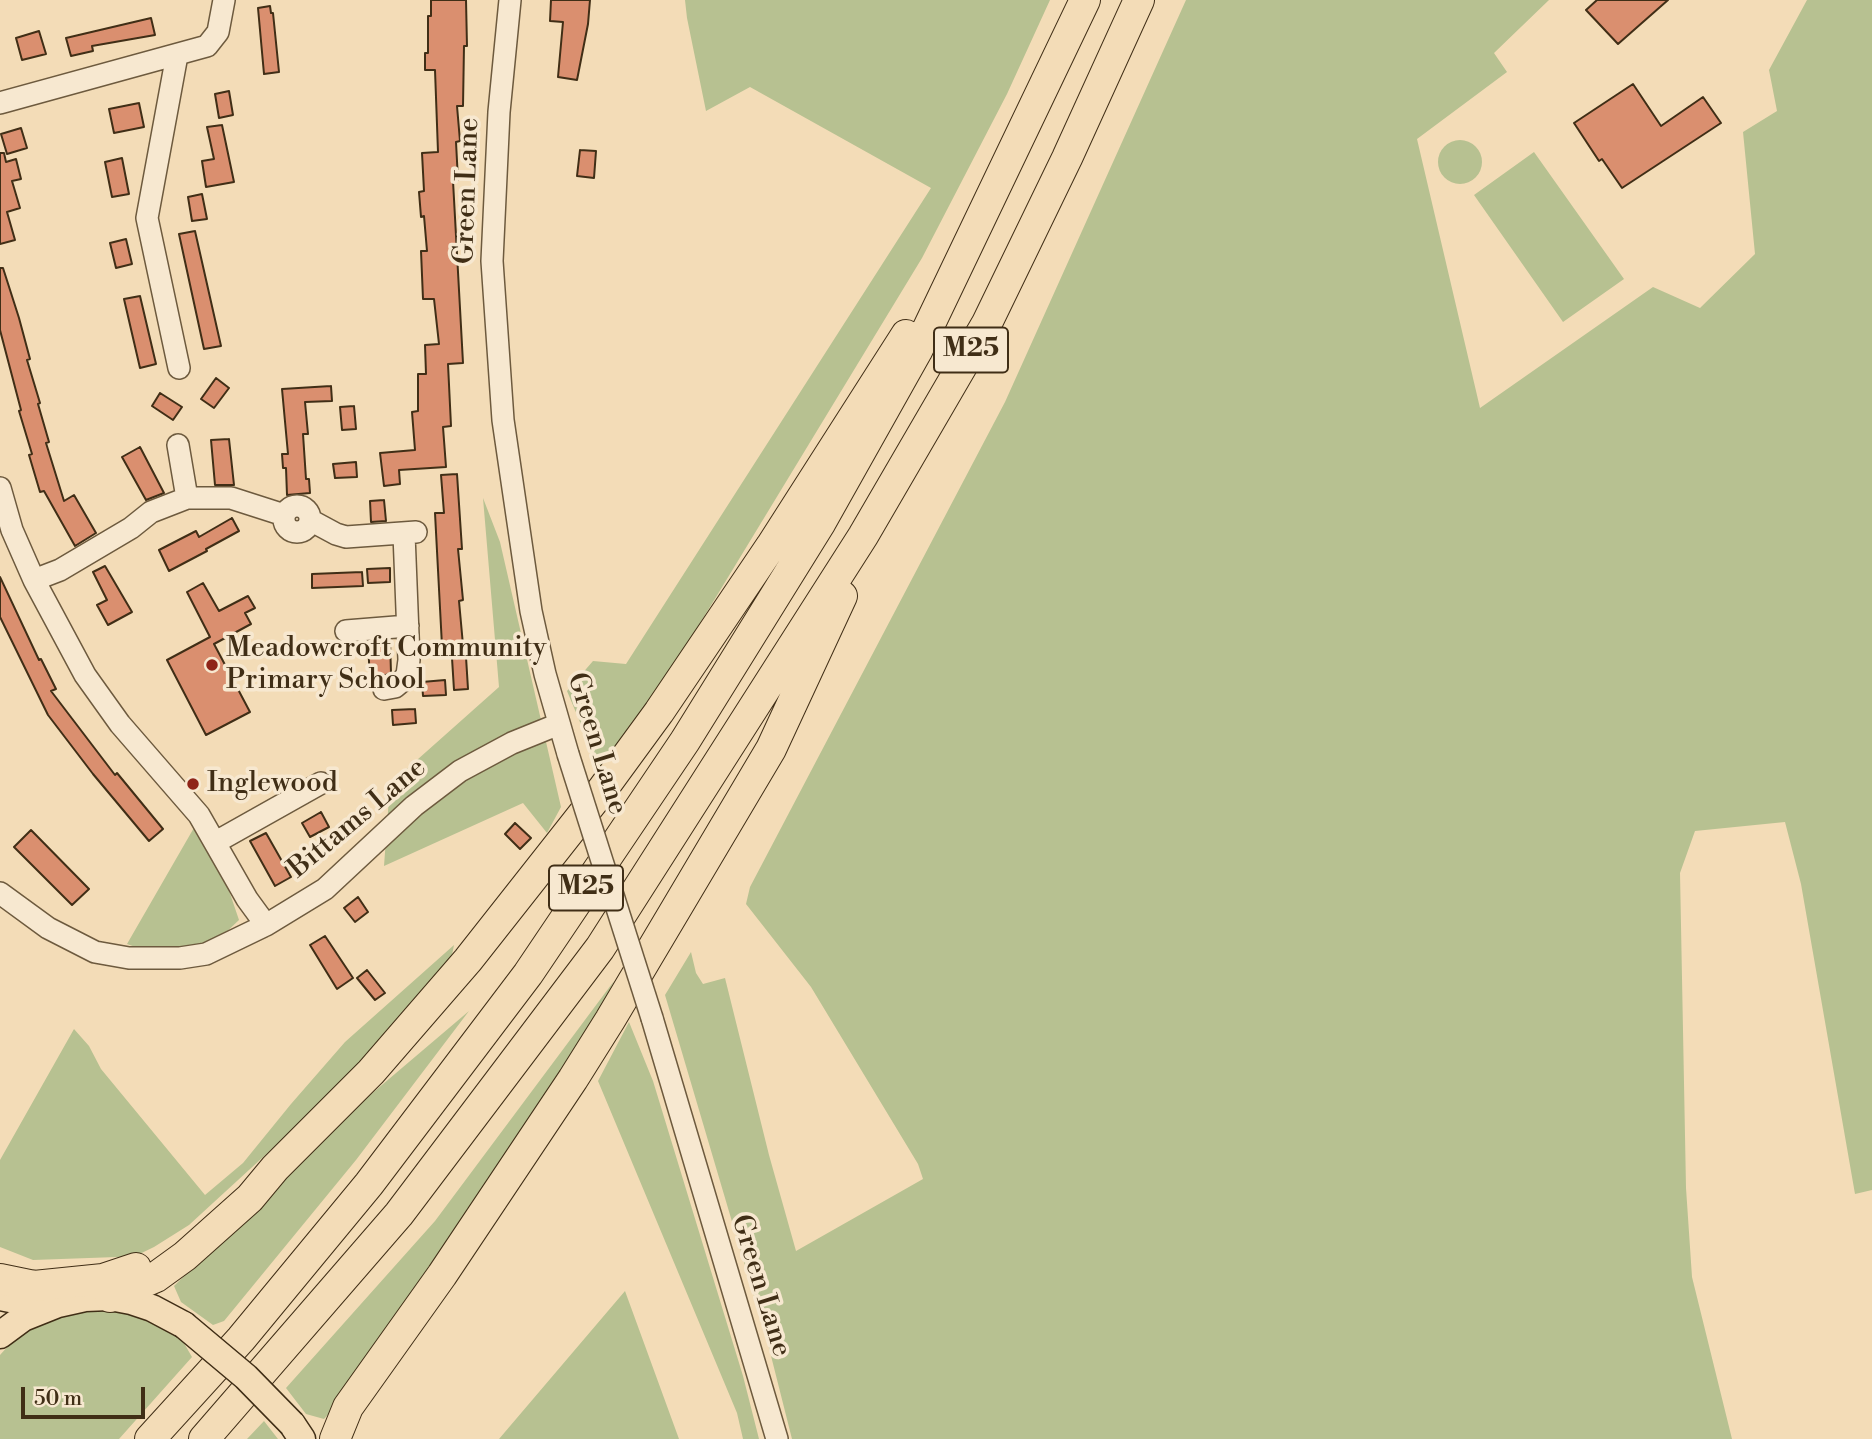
<!DOCTYPE html>
<html>
<head>
<meta charset="utf-8">
<style>
  body { margin:0 }
  #map { position:relative; width:1872px; height:1439px; overflow:hidden; background:#f3dcb7; font-family:"Libre Bodoni",serif }
  canvas { display:block }
  .scale { position:absolute; left:21px; top:1387px; width:124px; height:32px; box-sizing:border-box; border:4px solid #402e16; border-top:0; padding-left:9px; font-size:21px; line-height:24px; white-space:nowrap; color:#402e16; -webkit-text-stroke:5px #f7e8d0; paint-order:stroke }
</style>
</head>
<body>
<div id="map">
<canvas width="1872" height="1439"></canvas>
<div class="scale">50 m</div>
</div>
<script>
const context = document.querySelector('canvas').getContext('2d');
context.lineJoin = 'round';
function fill(path, color) {
  context.fillStyle = color;
  context.fill(path, 'evenodd');
}
function toPath(rows) {
  const path = new Path2D();
  for (const r of rows) {
    if (r.length === 3) {
      path.moveTo(r[0] + r[2], r[1]);
      path.arc(r[0], r[1], r[2], 0, 2 * Math.PI);
      continue;
    }
    path.moveTo(r[0], r[1]);
    for (let i = 2; i < r.length; i += 2) path.lineTo(r[i], r[i + 1]);
  }
  return path;
}
function strokePath(path, color, width, dash) {
  context.strokeStyle = color;
  context.lineWidth = width;
  context.lineCap = dash ? 'butt' : 'round';
  context.setLineDash(dash || []);
  context.stroke(path);
}
function label(font, color, halo, rows, align = 'center') {
  context.font = font + ' "Libre Bodoni",serif';
  context.lineWidth = 7;
  context.setLineDash([]);
  context.textBaseline = 'middle';
  context.strokeStyle = halo;
  context.fillStyle = color;
  for (const [text, x, y, turn = 0] of rows) {
    context.save();
    context.translate(x, y);
    context.rotate((+turn || 0) * Math.PI / 180);
    context.textAlign = isNaN(turn) ? turn : align;
    if (halo) context.strokeText(text, 0, 0);
    context.fillText(text, 0, 0);
    context.restore();
  }
}
fill(toPath([
  [685,0,1050,0,1007,94,922,258,651,704,600,770,567,691,593,661,626,664,931,188,750,87,706,111,687,18],
  [1186,0,1549,0,1494,53,1507,72,1417,139,1480,408,1653,287,1700,308,1755,254,1743,132,1777,111,1769,70,1807,0,1872,0,1872,1190,1855,1194,1801,884,1785,822,1695,831,1680,873,1686,1188,1692,1277,1732,1439,792,1439,767,1340,665,995,691,952,696,973,703,984,725,978,769,1155,796,1251,923,1179,918,1164,811,987,746,904,750,887,1005,402],
  [1460,162,22],
  [1534,152,1624,279,1563,322,1474,195],
  [483,498,500,542,561,807,547,833,523,803,384,866,390,784,499,687],
  [195,826,222,870,239,920,218,940,166,958,127,944],
  [454,945,451,960,334,1092,189,1225,154,1247,123,1262,117,1257,33,1260,0,1247,0,1160,74,1029,89,1046,101,1069,205,1195,243,1163,291,1104,345,1042],
  [614,981,585,1039,336,1406,324,1419,306,1414,286,1388,435,1221],
  [469,1011,356,1160,224,1321,213,1325,181,1302,174,1286,336,1124],
  [629,1022,653,1081,743,1376,759,1439,743,1439,737,1413,598,1081],
  [625,1291,679,1439,499,1439],
  [89,1308,127,1311,155,1322,181,1338,192,1357,119,1439,0,1439,0,1355,18,1335,48,1318],
  [264,1421,278,1439,247,1439]
]), '#b7c191');
const building = toPath([
  [431,0,466,0,467,46,464,46,463,106,457,106,460,141,456,142,458,180,453,181,463,363,448,364,451,426,443,427,446,467,399,470,400,484,384,486,380,453,415,450,412,412,418,411,418,374,426,374,425,345,439,344,434,299,423,299,421,251,427,251,424,216,421,217,419,192,424,191,422,153,438,152,435,70,425,70,425,53,428,53,428,16,431,16,431,0],
  [551,0,590,0,588,24,577,80,558,77,563,22,550,21,551,0],
  [1597,0,1668,0,1618,44,1586,10,1597,0],
  [270,6,271,13,273,13,279,72,264,74,258,8,270,6],
  [151,18,155,35,92,46,93,51,71,56,66,38,151,18],
  [39,31,46,54,22,60,16,38,39,31],
  [1633,84,1661,126,1703,97,1721,123,1622,188,1602,159,1599,161,1574,123,1633,84],
  [229,91,233,115,219,118,215,94,229,91],
  [139,103,144,127,114,133,109,109,139,103],
  [222,125,234,182,206,187,202,161,214,159,207,127,222,125],
  [21,128,27,148,7,154,1,134,21,128],
  [580,150,596,151,594,178,577,176,580,150],
  [0,153,4,153,6,162,16,159,21,179,12,181,20,208,7,212,15,240,0,244,0,153],
  [122,158,129,194,112,197,105,162,122,158],
  [202,194,207,219,192,221,188,197,202,194],
  [195,231,221,346,204,349,179,234,195,231],
  [126,239,132,264,116,268,110,243,126,239],
  [0,268,3,268,19,318,30,359,27,360,40,403,38,404,49,442,46,443,64,501,74,495,96,533,75,546,44,491,40,492,29,455,32,454,19,411,21,410,0,330,0,268],
  [140,296,156,364,140,368,124,299,140,296],
  [216,378,229,388,214,408,201,399,216,378],
  [331,386,332,401,305,402,308,434,303,434,306,479,309,479,310,493,287,495,286,468,283,468,282,454,288,454,282,389,331,386],
  [160,393,182,407,173,420,152,406,160,393],
  [354,406,356,429,342,430,340,407,354,406],
  [229,439,234,485,215,485,211,440,229,439],
  [140,447,164,493,146,500,122,457,140,447],
  [356,462,357,477,335,478,333,464,356,462],
  [457,474,462,549,458,549,463,600,459,601,463,645,442,646,435,513,444,513,441,475,457,474],
  [384,500,386,521,371,522,370,501,384,500],
  [232,518,239,531,206,549,207,551,169,571,159,550,196,531,199,537,232,518],
  [105,566,132,612,108,625,97,605,107,600,93,572,105,566],
  [390,568,390,582,368,583,367,569,390,568],
  [362,572,363,586,312,588,312,574,362,572],
  [0,577,39,660,41,659,56,689,51,691,115,775,117,773,163,829,149,841,93,774,48,715,0,617,0,577],
  [203,583,219,611,248,596,255,608,245,613,251,624,214,644,250,712,206,735,167,660,210,637,187,592,203,583],
  [390,641,391,673,370,681,368,642,390,641],
  [466,657,468,689,454,690,452,658,466,657],
  [445,680,446,695,423,696,422,682,445,680],
  [415,709,416,723,393,725,392,710,415,709],
  [321,812,329,827,310,837,302,823,321,812],
  [515,823,531,838,520,849,505,834,515,823],
  [31,830,89,889,72,905,14,847,31,830],
  [266,833,291,877,275,886,250,841,266,833],
  [358,897,368,912,355,922,344,908,358,897],
  [325,936,353,978,337,989,310,945,325,936],
  [367,970,385,993,375,1000,357,978,367,970]
]);
fill(building, '#da8f6f');
strokePath(building, '#402e16', 2);
const minor = toPath([
  [510,0,499,112,492,261,503,420,531,611,545,674,568,754],
  [177,55,147,218,179,368],
  [0,103,207,46,218,32,224,0],
  [178,445,187,498],
  [0,488,12,530,34,580,85,675,120,724,199,815,247,899,266,925],
  [297,519,13],
  [310,520,336,534,346,537,416,532],
  [34,580,60,570,131,528,151,512,187,498,231,498,284,515],
  [346,631,408,626],
  [384,689,395,687,401,682,407,675,409,660,404,534],
  [216,842,321,783],
  [0,893,48,928,95,952,129,958,180,958,206,954,266,925,325,889,414,806,460,771,512,743,559,724],
  [652,1018,777,1439]
]);
const major = toPath([
  [0,1297,20,1301,54,1304],
  [0,1335,23,1318,58,1304,85,1298,110,1297,131,1301,152,1308,184,1325],
  [292,1424,302,1439]
]);
const highway = toPath([
  [0,1279,34,1286,103,1279,136,1268],
  [110,1297,156,1277,185,1256,250,1198,275,1168,371,1072,468,960,602,790,659,712,771,546,906,335],
  [150,1439,241,1339,369,1184,528,974,685,741,821,522,917,351,1085,0],
  [204,1439,399,1214,600,948,863,536,987,323,1067,158,1139,0],
  [335,1439,348,1407,442,1275,573,1079,610,1020,771,749,842,596]
]);
strokePath(minor, '#6d5a3e', 24);
strokePath(major, '#402e16', 29);
strokePath(highway, '#402e16', 32);
strokePath(minor, '#f7e8d0', 21);
strokePath(major, '#f3dcb7', 26);
strokePath(highway, '#f3dcb7', 30);
const minorBridge = toPath([
  [568,754,652,1018]
]);
const majorBridge = toPath([
  [184,1325,246,1377,292,1424]
]);
strokePath(minorBridge, '#6d5a3e', 24, []);
strokePath(majorBridge, '#402e16', 29, []);
strokePath(minorBridge, '#f7e8d0', 21);
strokePath(majorBridge, '#f3dcb7', 26);
for (const [x, y, r, color] of [
  [212,665,7,"#8f2418"],
  [193,784,7,"#8f2418"]
]) {
  const dot = new Path2D();
  dot.arc(x, y, r, 0, 2 * Math.PI);
  context.fillStyle = color;
  context.fill(dot);
  strokePath(dot, '#f7e8d0', 2.5);
}
for (const [x, y, w] of [
  [971,350,74],
  [586,888,74]
]) {
  const box = new Path2D();
  box.roundRect(x - w / 2, y - 22.5, w, 45, 5);
  context.fillStyle = '#f7e8d0';
  context.fill(box);
  strokePath(box, '#402e16', 2);
}
label('bold 26px', '#402e16', null, [
  ["M25",971,350],
  ["M25",586,888]
]);
label('28px', '#402e16', '#f7e8d0', [
  ["Green Lane",468,191,-88],
  ["Green Lane",596,744,73],
  ["Bittams Lane",358,819,-40],
  ["Green Lane",760,1286,73]
]);
label('28px', '#402e16', '#f7e8d0', [
  ["Meadowcroft Community",226,649],
  ["Primary School",226,681],
  ["Inglewood",207,784]
], 'left');
</script>
</body>
</html>
